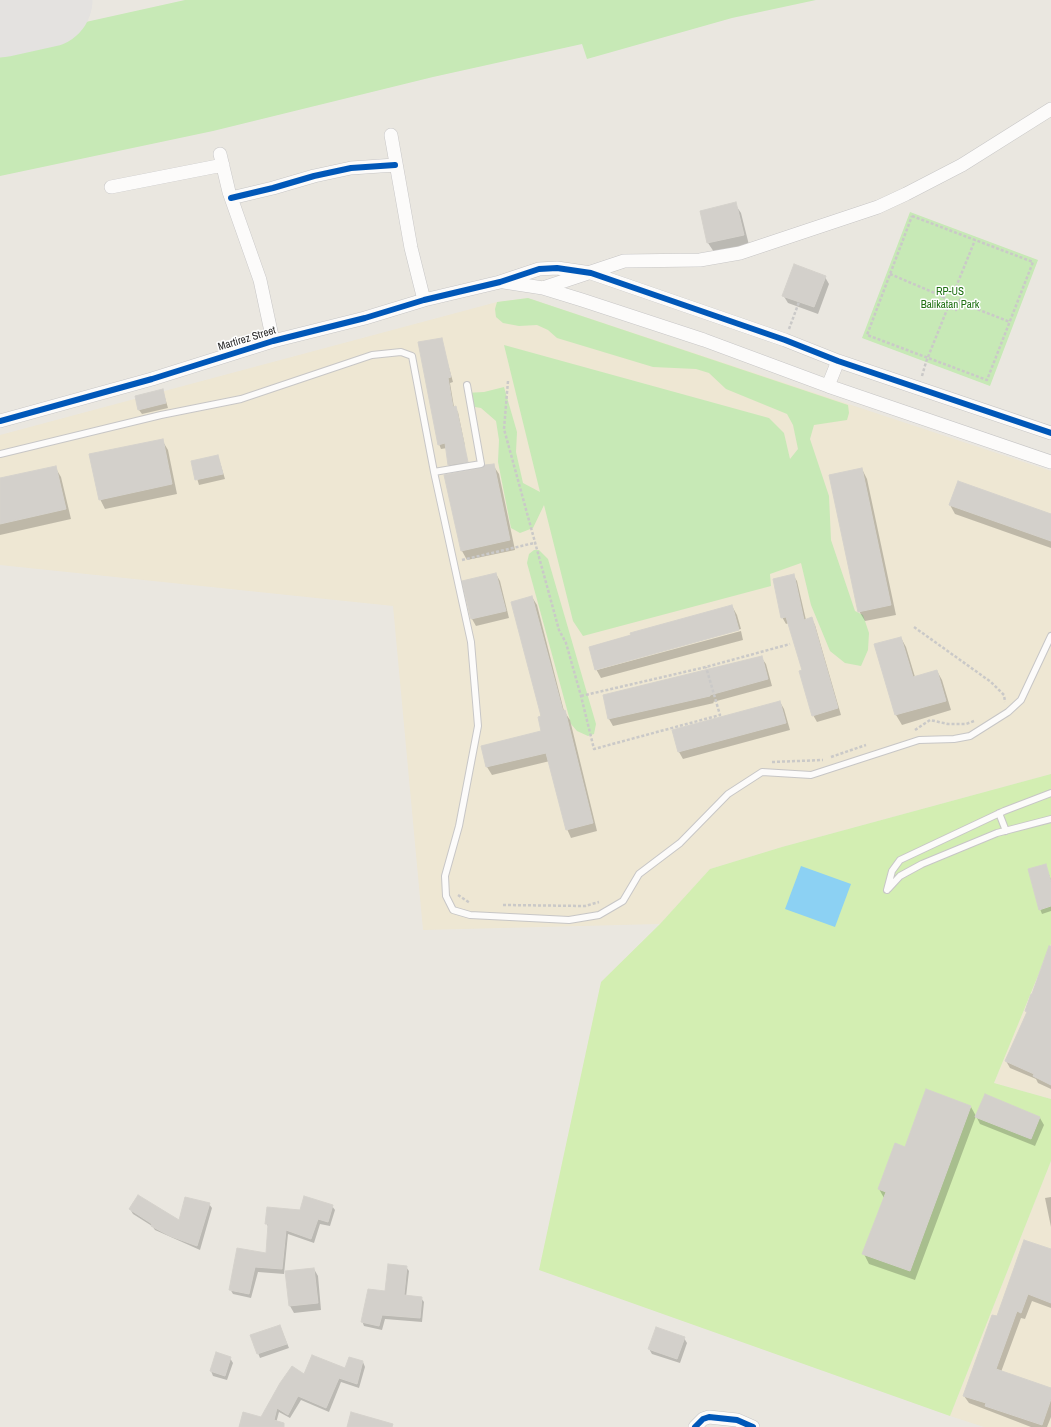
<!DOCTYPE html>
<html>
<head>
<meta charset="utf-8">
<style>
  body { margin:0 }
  canvas { display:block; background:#eae7e0 }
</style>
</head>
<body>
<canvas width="1051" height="1427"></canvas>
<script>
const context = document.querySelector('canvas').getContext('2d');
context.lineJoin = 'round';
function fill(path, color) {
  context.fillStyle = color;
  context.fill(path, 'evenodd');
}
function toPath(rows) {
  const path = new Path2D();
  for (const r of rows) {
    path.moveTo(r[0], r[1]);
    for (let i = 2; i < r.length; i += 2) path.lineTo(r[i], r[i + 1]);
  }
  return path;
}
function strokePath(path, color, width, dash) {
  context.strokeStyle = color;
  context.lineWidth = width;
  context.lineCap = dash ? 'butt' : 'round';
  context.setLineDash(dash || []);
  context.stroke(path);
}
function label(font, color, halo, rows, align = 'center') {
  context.font = font + ' "Archivo Narrow",sans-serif';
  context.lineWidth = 3;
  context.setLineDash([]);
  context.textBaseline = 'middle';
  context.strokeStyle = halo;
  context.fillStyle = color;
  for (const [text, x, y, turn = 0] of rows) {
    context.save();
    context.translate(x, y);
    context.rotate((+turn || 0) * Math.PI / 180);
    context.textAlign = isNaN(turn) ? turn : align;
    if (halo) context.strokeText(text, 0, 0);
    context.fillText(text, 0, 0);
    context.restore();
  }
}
fill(toPath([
  [528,298,1051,471,1051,774,782,847,710,869,660,924,423,930,393,606,0,565,0,435,497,302],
  [1051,944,1051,1099,994,1083],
  [1051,1161,1051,1427,984,1427,950,1416]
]), '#eee7d3');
fill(toPath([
  [185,0,816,0,732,18,587,59,582,44,433,77,213,131,0,176,0,41],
  [910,212,1038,260,990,386,862,338],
  [528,298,848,405,849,413,847,420,814,425,810,439,829,496,831,540,855,611,863,615,869,633,868,650,861,666,845,663,830,651,811,605,801,563,770,574,771,586,583,636,573,621,544,505,533,528,520,533,511,528,498,462,499,440,496,421,481,408,469,406,465,393,484,392,504,387,517,432,516,452,523,483,540,492,504,345,769,418,784,433,790,459,798,449,793,425,787,414,726,389,709,373,696,369,653,367,557,338,548,330,537,325,519,326,503,323,496,317,495,309,497,302],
  [534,550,539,550,548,559,596,724,594,734,588,736,577,731,571,724,527,563,529,554]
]), '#c7e9b6');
fill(toPath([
  [1051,774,1051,944,994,1083,1051,1099,1051,1161,950,1416,539,1270,601,982,660,924,710,869,782,847]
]), '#d3eeb2');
fill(toPath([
  [801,866,851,884,835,927,785,909]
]), '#8cd1f3');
fill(toPath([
  [735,204,741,213,749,245,714,252,708,243],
  [825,277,829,284,818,314,788,303,783,295],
  [441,339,453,382,450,383,454,407,458,412,465,446,464,444,468,467,452,469,449,465,447,448,441,449,439,444],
  [163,391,168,408,142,414,139,410],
  [162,440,168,450,177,494,105,509,100,499],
  [218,456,225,479,199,485,192,462],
  [493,465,499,474,515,550,467,560,462,551,482,469],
  [55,467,61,477,71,519,0,535,0,479],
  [862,469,867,479,896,615,865,621,859,611],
  [950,505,1051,515,1051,548,955,514],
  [496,574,500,581,509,618,476,626,472,619],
  [793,575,797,581,806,620,812,619,815,625,841,715,817,722,813,715,803,671,789,623,786,624,782,617],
  [532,597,537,605,564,711,570,720,597,831,571,838,567,829,550,761,492,775,487,767,482,746,542,732],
  [732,606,737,615,741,629,597,668,597,670,741,631,743,640,601,678,596,669,590,647,632,635,631,634],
  [901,638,906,647,915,677,937,671,942,680,951,710,902,725,896,715,876,645],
  [761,657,766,664,772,686,713,702,714,703,613,726,609,719,604,696],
  [780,702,784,709,790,730,683,759,679,752],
  [1046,866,1051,880,1051,911,1042,914,1040,909],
  [1051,1042,1051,1089,1038,1083,1036,1079,1010,1068,1006,1061],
  [971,1107,976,1116,1040,1118,1044,1125,1035,1146,980,1124,976,1116,915,1280,869,1264,864,1254,884,1198,879,1189,906,1148],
  [1051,1197,1051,1227,1045,1198],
  [209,1204,212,1208,200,1250,155,1230,152,1226,133,1214,130,1209,180,1222],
  [332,1206,335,1210,330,1226,320,1224,314,1243,288,1234,284,1274,258,1272,251,1298,233,1294,230,1289,267,1254,269,1228,266,1223,301,1211],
  [1051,1250,1051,1308,1032,1301,1025,1319,1021,1318,1001,1372,1051,1389,1051,1417,1047,1427,1031,1427,969,1403,964,1396,997,1318],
  [406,1267,409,1271,406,1297,421,1298,424,1302,422,1322,385,1319,382,1330,364,1326,362,1321],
  [314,1269,318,1276,321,1310,294,1313,290,1306],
  [280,1326,289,1348,260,1358,251,1336],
  [684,1338,687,1343,680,1363,652,1354,649,1349],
  [217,1353,230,1358,233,1363,227,1380,213,1376,211,1371],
  [363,1362,365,1367,359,1388,341,1382,329,1412,301,1400,290,1418,279,1412,275,1427,241,1427,261,1418,305,1376,346,1369]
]), '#0003');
strokePath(toPath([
  [0,10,45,0]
]), '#e4e2e0', 95);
const building = toPath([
  [736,202,744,235,707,243,700,211,736,202],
  [794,264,826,276,814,307,782,296,794,264],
  [442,338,451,377,448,378,453,407,456,406,468,462,448,465,445,443,438,445,418,342,442,338],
  [163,389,166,403,138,410,135,396,163,389],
  [163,439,172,484,99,500,89,454,163,439],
  [218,455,223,474,195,480,191,461,218,455],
  [494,464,510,540,461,551,444,475,482,468,485,465,494,464],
  [56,466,66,509,0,524,0,478,56,466],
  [862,468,891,605,858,612,829,475,862,468],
  [958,481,1051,514,1051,541,949,505,958,481],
  [496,573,506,611,471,619,462,581,496,573],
  [794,574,804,620,812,617,838,708,812,716,799,671,802,670,786,617,781,618,773,579,794,574],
  [532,596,563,711,565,710,593,823,566,830,546,753,486,767,481,746,541,731,538,717,541,716,511,602,532,596],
  [732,605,739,630,595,670,589,647,631,635,630,633,732,605],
  [901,637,913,677,937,670,946,701,895,715,874,644,901,637],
  [762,656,768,679,710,695,710,696,608,719,603,695,762,656],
  [780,701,786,723,678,752,672,730,780,701],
  [1046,864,1051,882,1051,906,1039,910,1028,869,1046,864],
  [1049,946,1051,946,1051,1085,1033,1076,1034,1074,1005,1061,1027,1012,1025,1011,1031,994,1032,994,1049,946],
  [926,1089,971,1106,910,1271,862,1254,886,1192,878,1189,895,1143,905,1147,926,1089],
  [985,1094,1040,1117,1031,1139,975,1117,985,1094],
  [138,1195,179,1220,185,1197,210,1203,197,1246,170,1236,151,1226,152,1224,129,1209,138,1195],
  [304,1196,333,1205,328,1222,318,1219,311,1239,286,1230,282,1269,255,1267,249,1294,229,1290,237,1248,266,1253,268,1224,265,1224,267,1207,300,1210,304,1196],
  [1024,1240,1051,1249,1051,1303,1028,1294,1021,1313,1017,1311,996,1369,1051,1388,1051,1399,1042,1425,985,1406,986,1403,963,1396,992,1315,997,1316,1024,1240],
  [388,1264,407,1266,404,1295,422,1297,420,1318,382,1315,379,1326,361,1322,368,1289,385,1291,388,1264],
  [314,1268,318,1303,289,1306,285,1271,314,1268],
  [280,1325,287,1344,257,1354,250,1335,280,1325],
  [656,1327,685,1337,677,1359,648,1349,656,1327],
  [216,1352,231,1357,225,1376,210,1371,216,1352],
  [312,1355,345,1368,349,1357,363,1361,357,1384,339,1378,326,1408,298,1396,288,1415,277,1408,274,1420,284,1423,284,1427,239,1427,243,1412,261,1417,280,1383,292,1366,304,1374,312,1355],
  [351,1412,393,1424,392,1427,347,1427,351,1412]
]);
fill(building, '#d3d0cb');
strokePath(building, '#d5d2cc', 1);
const lane = toPath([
  [0,454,161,415,241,399,372,355,401,352,412,356,434,472,481,464,467,385],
  [434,472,471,642,478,726,459,826,445,876,446,896,453,910,470,915,569,920,599,915,623,901,639,874,680,843,728,794,762,772,811,775,919,740,954,739,970,736,1008,712,1021,700,1051,636],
  [999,813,1006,831],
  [888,889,900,876,922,864,997,833,1051,819],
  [887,890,892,871,900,860,1004,811,1051,793]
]);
const street = toPath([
  [391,135,411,248,424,300],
  [220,154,229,192,260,280,273,341],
  [111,187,223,165],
  [231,198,273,188,314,176,351,168,395,165],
  [504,282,543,288,582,300,704,340,828,386,1051,462],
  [543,288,624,261,700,260,740,253,878,207,906,194,962,165,1051,109],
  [828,386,838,361],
  [0,421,152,379,273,341,365,318,424,300,500,282,539,269,557,268,591,273,785,340,838,361,1051,433],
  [695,1427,703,1419,709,1417,737,1420,753,1427]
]);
strokePath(lane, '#c7c6c6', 8);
strokePath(street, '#c7c6c6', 14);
strokePath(toPath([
  [912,216,1033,262,987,380,867,335,912,216],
  [890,274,944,297],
  [947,289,962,295,956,310,941,305,947,289],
  [954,292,975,240],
  [959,302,1010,322],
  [789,329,799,302],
  [922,376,926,362,948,307],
  [508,381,504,429,559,630,566,643,581,696,594,749,720,715,706,667],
  [462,560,534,543],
  [914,627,991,682,1004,695,1005,702],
  [581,696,706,667,790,644],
  [915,730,930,720,948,724,966,724,974,721],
  [831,757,866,745],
  [772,762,823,760],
  [458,895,470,903],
  [503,905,585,906,599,902]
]), '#cac9c8', 2.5, [3, 2]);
strokePath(lane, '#fcfbfa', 6);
strokePath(street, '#fcfbfa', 13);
strokePath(toPath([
  [231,198,273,188,314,176,351,168,395,165],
  [0,421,152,379,273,341,365,318,424,300,500,282,539,269,557,268,591,273,785,340,838,361,1051,433],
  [695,1427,703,1419,709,1417,737,1420,753,1427]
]), '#0057b8', 6);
label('11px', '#1f7013', '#fff', [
  ["RP-US",950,292],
  ["Balikatan Park",950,305]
]);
label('11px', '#2b2b2b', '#fff', [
  ["Martirez Street",247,339,-17]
]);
</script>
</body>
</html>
